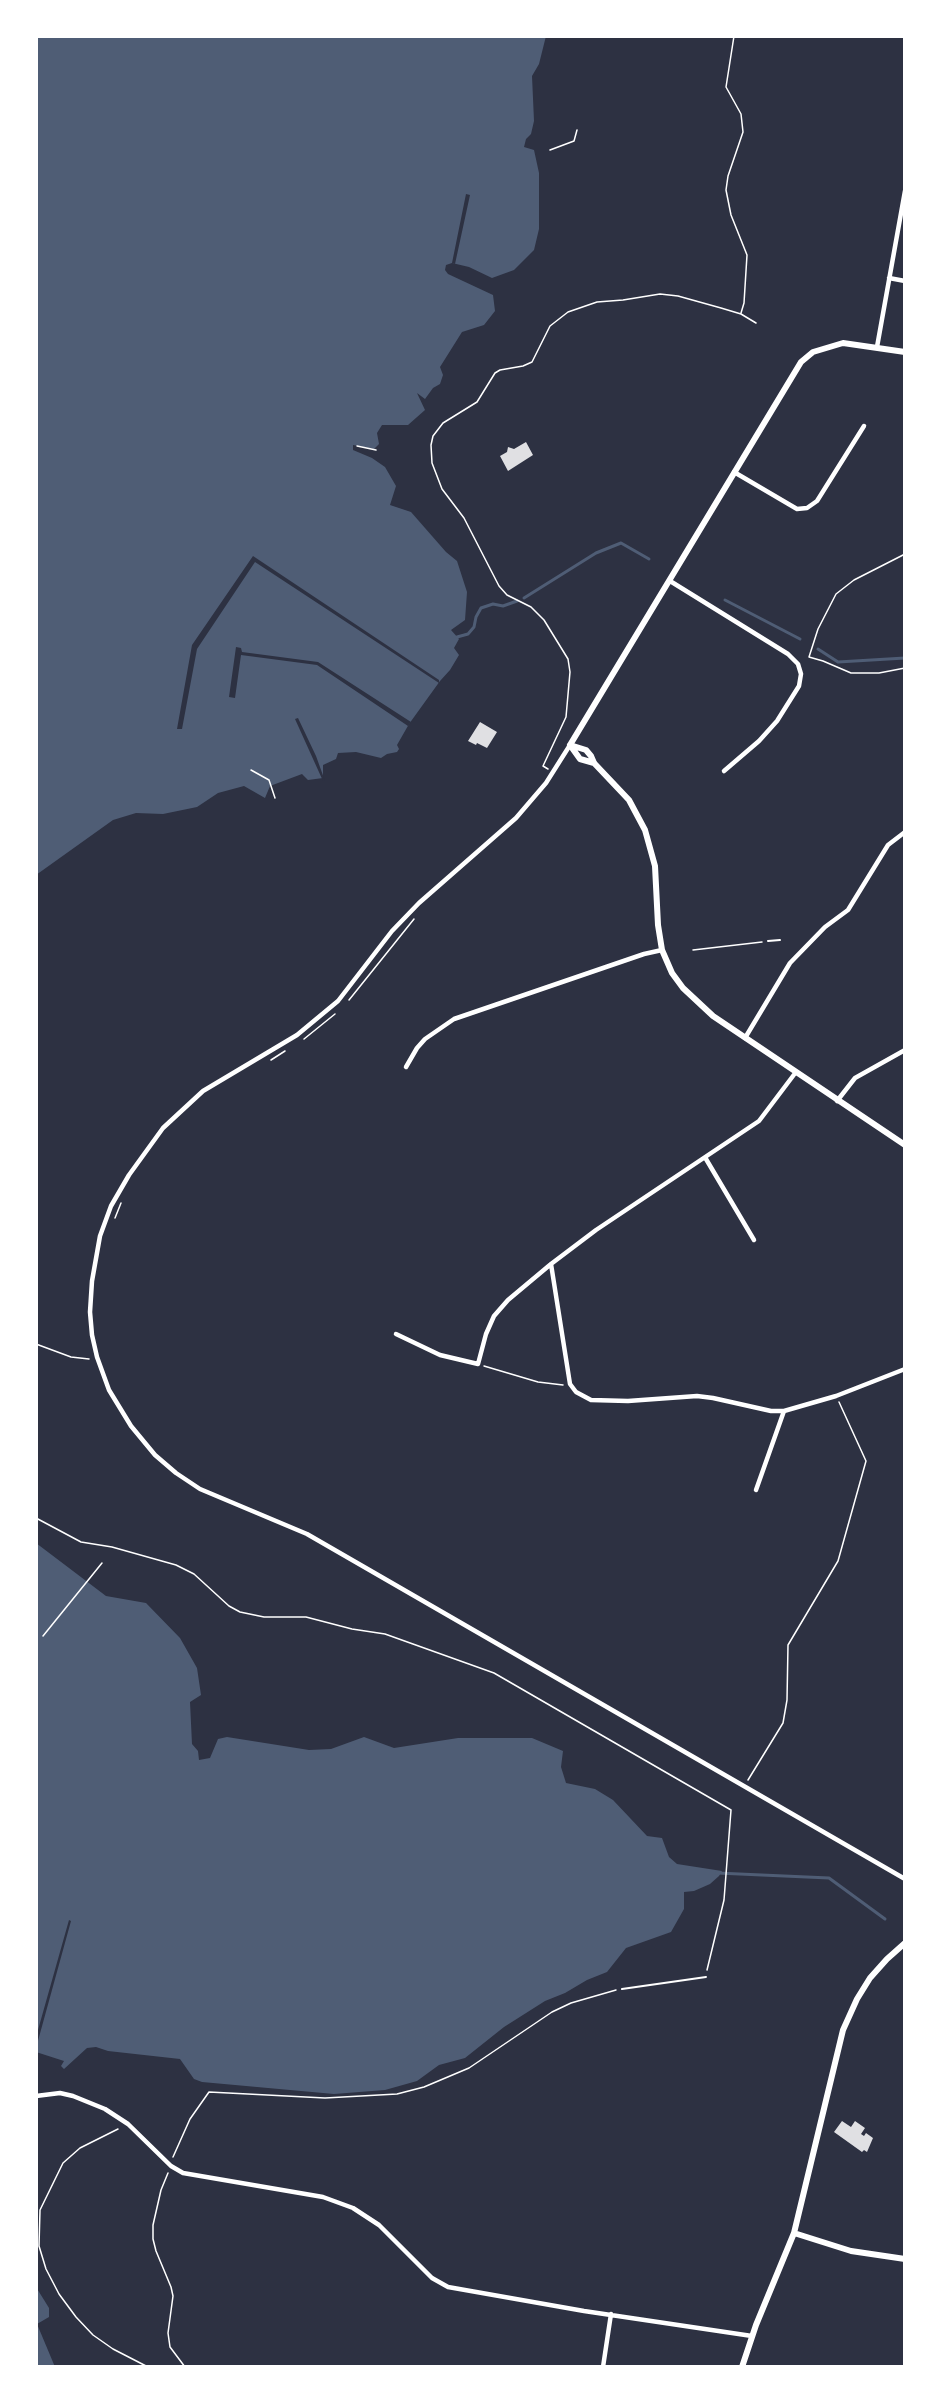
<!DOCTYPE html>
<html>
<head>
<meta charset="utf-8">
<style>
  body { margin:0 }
  #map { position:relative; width:941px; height:2403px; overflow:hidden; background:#2d3142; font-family:Arial,sans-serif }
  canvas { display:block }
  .frame { position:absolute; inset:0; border:38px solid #fff; pointer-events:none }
</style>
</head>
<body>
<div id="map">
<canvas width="941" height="2403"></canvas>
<div class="frame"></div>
</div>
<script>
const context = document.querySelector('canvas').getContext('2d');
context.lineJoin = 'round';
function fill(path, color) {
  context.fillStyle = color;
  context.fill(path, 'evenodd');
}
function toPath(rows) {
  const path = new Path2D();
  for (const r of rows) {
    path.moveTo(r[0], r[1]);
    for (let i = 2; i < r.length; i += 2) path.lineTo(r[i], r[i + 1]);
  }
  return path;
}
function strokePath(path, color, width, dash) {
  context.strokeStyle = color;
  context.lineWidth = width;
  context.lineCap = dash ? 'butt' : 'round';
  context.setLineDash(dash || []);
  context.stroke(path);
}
fill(toPath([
  [36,36,546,36,539,64,532,76,534,121,531,134,526,139,524,147,534,150,539,173,539,229,534,250,514,270,492,278,469,267,452,263,446,265,445,270,448,274,493,295,495,311,484,325,462,332,440,367,443,375,440,384,433,388,425,399,417,393,425,410,408,425,382,425,377,433,379,444,374,449,353,445,353,450,372,458,385,467,396,486,390,505,411,512,446,552,457,561,467,592,465,620,451,630,459,639,454,648,459,655,450,670,440,681,409,724,397,745,399,749,397,752,387,754,381,758,356,752,338,753,336,759,323,765,323,778,308,780,302,774,270,786,265,798,244,786,218,793,197,807,163,814,136,813,113,820,36,875],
  [36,1543,106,1596,146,1603,180,1638,197,1668,201,1695,190,1702,192,1744,198,1751,199,1760,210,1758,218,1739,227,1737,309,1750,331,1749,364,1737,394,1748,458,1738,532,1738,563,1751,561,1767,566,1783,595,1789,613,1800,647,1836,662,1838,669,1857,677,1864,722,1871,719,1876,710,1884,694,1891,684,1892,684,1909,671,1932,626,1948,607,1972,587,1980,565,1993,545,2001,504,2027,465,2058,439,2065,417,2081,385,2090,334,2094,202,2082,194,2079,180,2059,108,2051,96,2047,87,2048,64,2069,61,2066,64,2061,36,2052],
  [36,2287,49,2308,49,2317,37,2324,55,2367,36,2367]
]), '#4f5d75');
fill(toPath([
  [466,194,470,195,455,264,452,263],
  [253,556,439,680,439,683,255,562,197,649,182,729,177,729,192,645],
  [236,647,241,648,242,652,318,662,411,722,408,726,317,665,241,655,235,698,229,697],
  [298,718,316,756,325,781,323,781,295,719],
  [69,1920,71,1921,36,2048,36,2037]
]), '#2d3142');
strokePath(toPath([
  [524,598,596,553,621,543,649,559],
  [725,600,800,639],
  [457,637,468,634,474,627,476,617,481,608,493,604,503,606,517,601],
  [818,649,838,662,905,658],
  [717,1873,829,1878,885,1919]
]), '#4f5d75', 3);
fill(toPath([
  [526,442,533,455,508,471,500,456,507,452,508,447,514,449],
  [480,722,497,732,487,748,477,743,476,745,468,741],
  [842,2121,851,2127,855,2121,865,2128,861,2134,864,2136,866,2133,873,2138,867,2152,864,2150,862,2152,834,2132]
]), '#e0e0e3');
strokePath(toPath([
  [734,36,726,87,741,114,743,132,728,176,726,190,731,215,747,255,744,303,741,313],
  [550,150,574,141,577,130],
  [357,446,376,450],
  [905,554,854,580,836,594,818,629,809,657,823,661,851,673,879,673,905,668],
  [548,769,543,766,566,717,570,672,568,659,544,620,531,607,507,595,499,586,464,518,442,489,432,463,431,445,433,436,443,423,477,402,495,373,500,370,523,366,532,362,550,326,568,312,597,302,623,300,660,294,678,296,721,308,741,314,756,323],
  [251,770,269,780,275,798],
  [693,950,762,942],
  [349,1000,414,919],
  [304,1039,335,1014],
  [271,1060,285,1051],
  [115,1218,121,1203],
  [36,1344,71,1357,89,1359],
  [484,1366,538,1382,563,1385],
  [36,1518,81,1542,112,1547,176,1565,194,1574,229,1606,240,1612,264,1617,306,1617,352,1629,385,1634,494,1673,731,1810,724,1900,707,1970],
  [43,1636,102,1563],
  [748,1780,783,1723,787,1700,788,1645,838,1561,866,1461,839,1402],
  [118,2129,80,2148,63,2163,40,2210,39,2246,46,2269,59,2294,76,2317,93,2335,113,2349,148,2367],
  [173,2157,190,2119,209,2092,325,2098,397,2094,424,2087,469,2068,552,2012,571,2003,616,1990],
  [168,2173,161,2190,153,2225,153,2239,156,2251,171,2287,173,2296,168,2333,170,2347,185,2367]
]), '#fff', 1.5);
strokePath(toPath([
  [768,941,780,940],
  [622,1989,706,1977]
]), '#fff', 2);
strokePath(toPath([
  [889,278,905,281],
  [877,347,905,191],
  [734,472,797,509,807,508,817,501,864,426],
  [670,581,788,654,798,664,801,674,799,686,777,721,759,741,724,771],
  [570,745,546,783,516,818,419,903,392,931,338,1001,297,1035,203,1091,163,1128,129,1175,111,1206,100,1236,92,1281,90,1312,92,1335,97,1357,109,1390,131,1426,155,1455,176,1473,200,1489,307,1534,905,1879],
  [745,1038,790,963,825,927,848,910,888,845,905,832],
  [406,1067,417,1048,425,1039,454,1019,644,954,662,950],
  [837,1101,855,1078,905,1050],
  [706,1159,754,1240],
  [551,1264,570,1384,576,1392,591,1400,628,1401,697,1396,713,1398,771,1411,784,1411,836,1396,905,1369],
  [396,1334,440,1355,478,1364,486,1334,494,1316,508,1300,551,1264,596,1230,759,1121,796,1072],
  [756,1490,784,1411],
  [36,2096,60,2093,73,2096,105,2109,128,2124,171,2166,183,2173,323,2197,353,2208,379,2225,432,2278,448,2287,584,2311,752,2336],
  [603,2367,611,2314]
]), '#fff', 4.5);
strokePath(toPath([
  [570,745,801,362,813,352,843,343,905,352],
  [570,745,586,750,591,756,594,763,629,800,645,830,655,866,658,925,662,950,672,973,683,988,713,1016,905,1145],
  [570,745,580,759,594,763],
  [794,2233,851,2251,905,2259],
  [742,2367,756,2325,794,2233,843,2030,857,1999,870,1978,887,1959,905,1943]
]), '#fff', 6);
</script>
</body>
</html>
